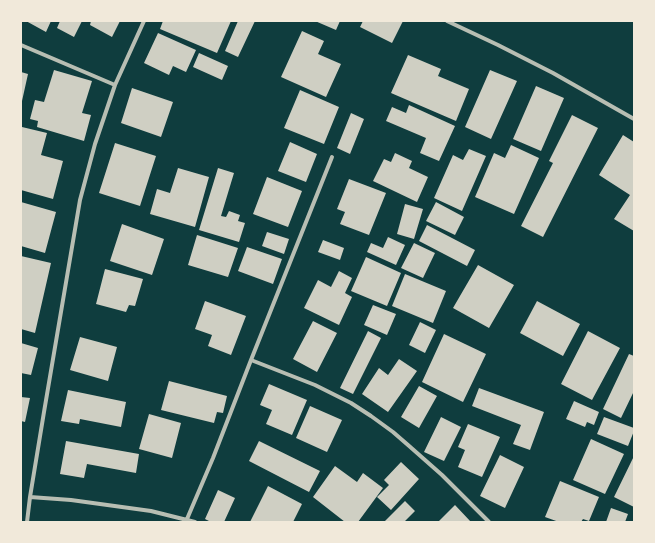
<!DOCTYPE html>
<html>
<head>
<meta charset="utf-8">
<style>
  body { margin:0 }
  #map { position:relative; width:655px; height:543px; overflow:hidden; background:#0f3d3e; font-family:Barlow,sans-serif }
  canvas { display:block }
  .frame { position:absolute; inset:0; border:22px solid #f1e9da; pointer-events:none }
</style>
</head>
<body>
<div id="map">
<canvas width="655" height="543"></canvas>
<div class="frame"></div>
</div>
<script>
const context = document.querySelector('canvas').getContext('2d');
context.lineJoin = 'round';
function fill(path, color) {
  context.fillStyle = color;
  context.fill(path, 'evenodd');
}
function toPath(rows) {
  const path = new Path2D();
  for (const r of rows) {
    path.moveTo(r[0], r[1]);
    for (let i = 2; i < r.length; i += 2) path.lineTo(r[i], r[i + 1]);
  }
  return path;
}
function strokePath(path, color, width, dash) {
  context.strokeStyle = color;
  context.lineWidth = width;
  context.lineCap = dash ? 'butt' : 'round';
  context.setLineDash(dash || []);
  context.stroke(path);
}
fill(toPath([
  [26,21,51,21,46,32],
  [60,21,82,21,74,37,57,28],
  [91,21,120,21,112,37,90,25],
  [163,21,231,21,217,53,160,29],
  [238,21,255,21,238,57,225,51],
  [315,21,340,21,336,30],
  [363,21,403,21,392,43,360,27],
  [302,31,324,41,318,54,341,64,326,97,281,77],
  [158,33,196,50,186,72,173,66,169,75,144,63],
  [199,53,228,66,222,80,193,67],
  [408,55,441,69,438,76,469,89,456,121,391,93],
  [54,70,92,81,82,113,91,115,84,141,37,127,38,121,30,119,35,100,44,102],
  [490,70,517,81,491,139,465,127],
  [21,72,28,74,22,101,21,101],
  [536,86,564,98,541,151,513,139],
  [132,88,173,102,161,137,121,123],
  [300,90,339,107,324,144,284,128],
  [409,105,455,126,439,161,420,153,426,138,386,121,392,107,406,113],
  [351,113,364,119,350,154,337,148],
  [572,115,598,128,543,237,521,226,553,163,549,161],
  [22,127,47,133,41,155,63,161,53,199,21,190,21,131],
  [623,135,634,142,634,231,614,219,630,195,599,175],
  [290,142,317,154,306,182,278,171],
  [115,143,156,156,140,206,99,193],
  [511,145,539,158,514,214,475,197,494,153,505,158],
  [469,149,486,156,462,211,434,198,453,155,463,160],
  [395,153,412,161,409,168,428,177,417,202,373,181,384,159,391,162],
  [178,168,209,177,195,227,150,214,157,189,170,193],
  [218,168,234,173,221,216,226,217,229,211,240,215,238,221,245,223,239,242,199,230],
  [267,177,302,191,288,227,253,214],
  [349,179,386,193,369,235,340,224,345,212,337,209],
  [21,202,56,212,45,253,21,246],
  [436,202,464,217,455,235,426,221],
  [405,204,423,209,414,239,397,234],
  [122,224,164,239,152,275,110,261],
  [427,225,475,250,467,266,419,241],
  [267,232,289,239,284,254,262,246],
  [197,235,238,248,228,277,188,265],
  [388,237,405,245,396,265,367,252,371,243,383,248],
  [323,240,344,248,340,260,318,252],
  [414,243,435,253,423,278,401,268],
  [247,247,282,259,273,284,238,271],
  [21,256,51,263,35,333,21,329],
  [366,257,401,273,387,306,351,291],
  [478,265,514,285,489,328,453,308],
  [105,269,143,279,135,306,129,305,126,312,96,304],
  [339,271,352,278,345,293,352,297,339,325,304,308,318,280,331,287],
  [405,274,446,291,433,323,392,306],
  [205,301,246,316,231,355,208,346,212,335,195,329],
  [537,301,580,324,563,356,520,333],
  [373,305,396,314,387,335,364,325],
  [313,321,337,333,317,372,293,359],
  [420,322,436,330,425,353,409,345],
  [368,331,381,338,353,394,340,388],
  [588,331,620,348,592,400,561,384],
  [444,334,486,354,463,402,422,382],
  [80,337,117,347,108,381,70,370],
  [21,343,38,348,31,375,21,373],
  [629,354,634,356,634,391,621,418,603,409],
  [399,359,417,371,388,412,362,394,379,368,388,375],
  [169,381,227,396,223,413,217,412,214,423,161,410],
  [269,384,307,400,292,435,266,424,272,410,260,405],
  [419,386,437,396,419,428,401,417],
  [479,388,544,412,530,450,513,444,521,425,472,406],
  [68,390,126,402,121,427,80,419,79,424,61,421],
  [21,397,30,398,25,422,21,421],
  [574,401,599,412,594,425,587,422,585,427,566,419],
  [310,406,342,420,327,452,296,438],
  [149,414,181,423,172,458,139,449],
  [441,417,461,427,444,461,424,452],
  [604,417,634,428,634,431,628,446,597,434],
  [468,424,500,437,482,477,458,467,465,450,458,447],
  [591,439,624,454,605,494,573,480],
  [66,441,139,454,136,473,87,464,84,478,60,474],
  [259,441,320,471,309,492,249,461],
  [500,455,524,467,505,508,480,496],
  [634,456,634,507,614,497],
  [401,462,419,479,391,510,377,497,389,485,384,480],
  [335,466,357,482,363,473,383,488,358,522,345,522,313,497],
  [560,481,599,497,589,521,583,519,581,522,559,522,545,517],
  [268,486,302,504,293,522,250,522],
  [218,490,235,498,224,522,211,522,205,519],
  [405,501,415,511,404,522,384,522],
  [455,505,471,522,440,522,439,521],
  [611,508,628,514,625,522,606,522]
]), '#cfcfc3');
strokePath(toPath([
  [447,21,498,45,553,73,634,119],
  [21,45,115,85],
  [251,360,315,385,351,403,371,416,393,432,408,445,442,475,489,522],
  [30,497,71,500,151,511,195,522],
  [187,519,213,458,251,360,332,157],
  [27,522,30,497,44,412,80,200,95,144,115,85,144,21]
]), '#b8beb3', 4);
</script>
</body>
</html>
